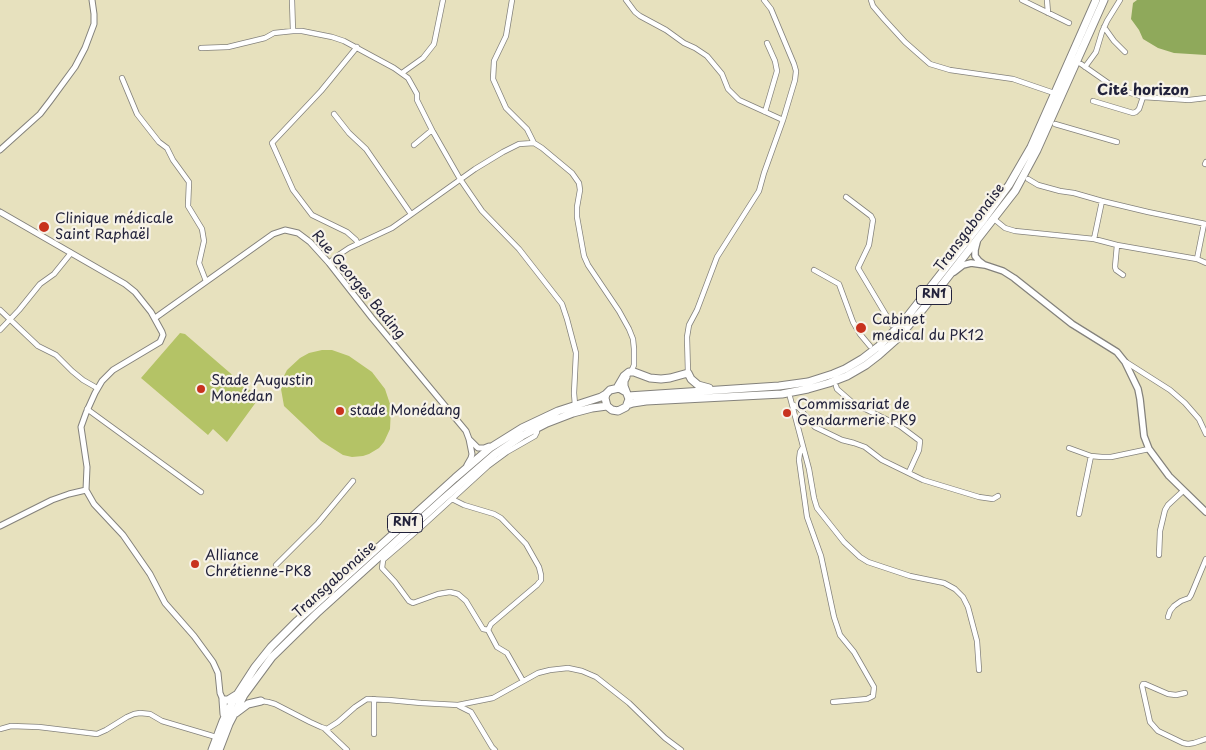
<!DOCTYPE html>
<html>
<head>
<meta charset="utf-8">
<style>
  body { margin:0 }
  canvas { display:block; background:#e7e1be }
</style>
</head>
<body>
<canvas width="1206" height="750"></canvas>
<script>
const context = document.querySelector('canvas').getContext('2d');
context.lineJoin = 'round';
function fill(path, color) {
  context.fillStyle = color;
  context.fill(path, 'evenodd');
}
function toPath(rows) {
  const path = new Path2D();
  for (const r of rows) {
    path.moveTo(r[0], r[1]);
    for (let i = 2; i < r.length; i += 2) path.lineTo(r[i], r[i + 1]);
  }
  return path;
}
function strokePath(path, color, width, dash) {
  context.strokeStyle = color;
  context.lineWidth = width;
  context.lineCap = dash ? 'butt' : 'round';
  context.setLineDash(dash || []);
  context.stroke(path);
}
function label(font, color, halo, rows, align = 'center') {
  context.font = font + ' "Playpen Sans",sans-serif';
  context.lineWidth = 4.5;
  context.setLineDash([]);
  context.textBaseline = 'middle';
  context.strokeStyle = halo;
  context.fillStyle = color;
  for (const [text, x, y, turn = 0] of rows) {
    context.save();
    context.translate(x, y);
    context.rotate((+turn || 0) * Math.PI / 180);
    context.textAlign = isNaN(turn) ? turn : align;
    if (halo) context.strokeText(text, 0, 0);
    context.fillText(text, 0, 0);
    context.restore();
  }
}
fill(toPath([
  [1099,0,1102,0,1041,137,1013,188,910,321,895,337,866,362,840,376,816,385,789,390,633,400,632,397,772,390,798,387,871,356,983,226,1011,187],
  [180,333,185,334,259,398,227,442,213,429,208,435,141,378],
  [322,350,332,350,349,356,372,372,385,389,391,407,390,429,384,442,379,448,369,454,363,456,352,457,343,455,321,441,284,406,281,389,283,378,287,370,300,358,309,353]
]), '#b4c366');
fill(toPath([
  [1137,0,1206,0,1206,55,1174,53,1158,48,1143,39,1139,30,1131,19,1133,3]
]), '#8fa95b');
const minor = toPath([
  [292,0,293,31],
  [512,0,506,36,494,61,493,79,506,108,527,129,534,143],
  [626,0,635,12,640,16,666,30,684,43,695,48,707,56,722,74,728,89,739,100,783,120],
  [871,0,873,6,884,19,905,42,930,64,950,70,1013,79,1054,93],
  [1022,0,1069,23],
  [1047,0,1048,13],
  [1104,27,1114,41,1125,52],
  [357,47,321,91,272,143,293,190,312,215,347,232,356,240,358,244],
  [201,48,228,47,265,38,274,33,293,31,302,31,332,37,344,41,394,68,408,78,417,94,417,100,432,130,460,179,482,211,519,249,562,304,567,319,576,353,574,393,575,405],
  [1081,64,1111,85,1121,90,1137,95,1143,97,1189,100,1206,98],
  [1085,67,1096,52,1102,32,1107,21,1120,0],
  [402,73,423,58,434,44,443,0],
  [122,78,137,114,159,142,167,148,173,160,189,182,188,206,202,229,204,241,199,263,206,281],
  [1093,101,1133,113,1136,112,1139,109,1143,97],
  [765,112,777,71,775,61,767,43],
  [334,114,349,133,366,149,411,214],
  [1055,124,1117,142],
  [414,145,432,130],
  [1205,164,1206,162],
  [1028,179,1038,185,1060,191,1074,193,1102,201,1148,212,1206,224],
  [846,197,871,216,873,220,869,245,858,268,892,325],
  [994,219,1005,228,1015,231,1094,239,1117,245,1197,259,1206,263],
  [1094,239,1102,201],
  [1117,245,1115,267,1116,270,1123,275],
  [1197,259,1204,224],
  [329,263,337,256,349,248,392,228,475,169,503,152,519,144,534,143,542,148,572,173,579,183,580,190,577,207,577,217,584,256,588,265,619,311,629,329,633,339,634,349,634,365,631,372],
  [814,270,839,284,853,322,860,334,870,346],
  [0,310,38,346,56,355,72,371,83,380,97,388],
  [0,330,19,310,40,284,54,274,71,253],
  [1126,362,1170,390,1185,403,1199,419,1206,434],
  [688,373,687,337,689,325,697,310,717,257,759,191,764,173,783,120,795,80,796,71,794,64,776,21,771,9,764,0],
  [836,386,837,389,853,403,900,426,920,441,919,450,909,472],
  [790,397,809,469,814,498,817,508,844,542,860,557,868,562,910,576,944,583,955,589,963,597,968,607,977,641,979,670],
  [792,404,799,408,815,427,842,440,854,443,865,447,882,460,923,480,979,497,993,499,998,496],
  [87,409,201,492],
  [803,447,800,452,799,460,807,517,821,556,834,617,840,635,854,652,874,687,873,696,867,699,833,702],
  [1069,448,1091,456,1102,457,1111,457,1149,449],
  [1079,514,1091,456],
  [384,553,382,568,395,582,409,601,413,603,438,594,450,592,458,594,466,601,483,629,488,630,491,624,537,585,541,580,541,575,539,567,526,544,501,518,494,514,464,505,452,499],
  [1159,555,1160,531,1165,510,1168,505,1183,491],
  [384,559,419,529,488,466,507,452,535,436,537,432,536,429],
  [276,565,318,523,353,481],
  [1168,617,1170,611,1174,606,1181,601,1189,598,1191,595,1206,559],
  [488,630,497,647,507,653,523,681],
  [1185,693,1176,695,1168,694,1145,684,1143,684,1142,686,1150,722,1158,731,1183,743,1188,744,1194,743,1206,739],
  [374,699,374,734],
  [261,701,268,702,275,704,310,722,321,727,327,729,338,722,355,707,367,699,389,700,421,703,458,705,493,698,538,673,550,670,568,668,582,671,596,677,629,703,665,738,681,750],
  [459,706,471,712,492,747,495,750],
  [0,729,11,726,39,727,97,734,106,730,127,717,134,714,140,713,150,714,162,721,216,737],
  [325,729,347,750]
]);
const tertiary = toPath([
  [0,150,40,114,50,101,75,67,85,48,94,24,94,14,92,0],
  [0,212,125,284,135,292,151,312,162,332,163,335,160,342,113,370,102,381,95,393,86,413,81,427,87,467,86,490,94,504,123,535,150,574,165,603,194,636,213,662,218,673,220,693,223,700],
  [155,318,273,234,285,230,298,233,310,242,329,263,372,318,466,431,469,439,472,454,471,458,467,465],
  [469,439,478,448,484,448,489,446],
  [0,526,52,500,69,494,86,490]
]);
const secondary = toPath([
  [977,242,975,250,975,256,979,261,983,264],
  [954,272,963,265,971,263,985,265,1003,271,1014,278,1072,324,1117,352,1125,362,1138,389,1140,399,1144,436,1149,449,1169,476,1206,512]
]);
const trunk = toPath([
  [617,388,624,376,629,372,634,372,650,378,661,379,670,378,688,373,691,379,698,385,709,388],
  [626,392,619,388,610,390,606,394,605,398,607,406,612,410,618,411,626,407,629,399,624,386,624,381,626,377],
  [628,396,779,386,808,382,833,374,845,369,862,359,879,346,903,322,984,219,1009,185,1031,147,1096,0],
  [627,405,633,403,646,401,782,394,808,389,829,383,847,376,866,365,879,355,897,339,923,309,1015,191,1037,150,1104,0],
  [236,713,248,704,261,701],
  [224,714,223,700,228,700,236,695],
  [212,750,223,721,233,701,255,667,271,647,297,621,455,478,490,448,522,428,558,411,601,397,606,394],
  [219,750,229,724,244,695,272,657,317,613,443,499,495,454,522,436,547,423,573,413,592,408,607,406]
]);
strokePath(minor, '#84827c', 6);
strokePath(tertiary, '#84827c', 7);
strokePath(secondary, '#84827c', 8);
strokePath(trunk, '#84827c', 9);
strokePath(minor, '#fff', 4.5);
strokePath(tertiary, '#fff', 5);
strokePath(secondary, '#fff', 5.5);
strokePath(trunk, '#fff', 7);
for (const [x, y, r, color] of [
  [44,227,6,"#c8321e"],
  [861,328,6,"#c8321e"],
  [201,389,5,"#c8321e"],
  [340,411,5,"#c8321e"],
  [787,413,5,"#c8321e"],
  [195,564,5,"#c8321e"]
]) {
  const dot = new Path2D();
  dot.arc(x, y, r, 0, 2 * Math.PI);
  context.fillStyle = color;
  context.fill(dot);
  strokePath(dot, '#f7f3e8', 2);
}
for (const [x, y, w] of [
  [934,295,35],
  [405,523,35]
]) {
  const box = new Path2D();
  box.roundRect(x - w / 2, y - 9.5, w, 19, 4);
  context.fillStyle = '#f7f3e8';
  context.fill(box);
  strokePath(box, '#22223b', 1);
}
label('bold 12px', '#22223b', null, [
  ["RN1",934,295],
  ["RN1",405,523]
]);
label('14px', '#22223b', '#f7f3e8', [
  ["Clinique médicale",55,219],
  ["Saint Raphaël",55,235],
  ["Cabinet",872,320],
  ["medical du PK12",872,336],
  ["Stade Augustin",211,381],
  ["Monédan",211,397],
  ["Commissariat de",797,405],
  ["Gendarmerie PK9",797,421],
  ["stade Monédang",350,411],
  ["Alliance",205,556],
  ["Chrétienne-PK8",205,572]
], 'left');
label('14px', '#22223b', '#f7f3e8', [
  ["Transgabonaise",970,228,-53],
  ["Rue Georges Bading",358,285,50],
  ["Transgabonaise",335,580,-42]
]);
label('bold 15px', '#22223b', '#f7f3e8', [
  ["Cité horizon",1143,91]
]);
</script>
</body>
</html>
